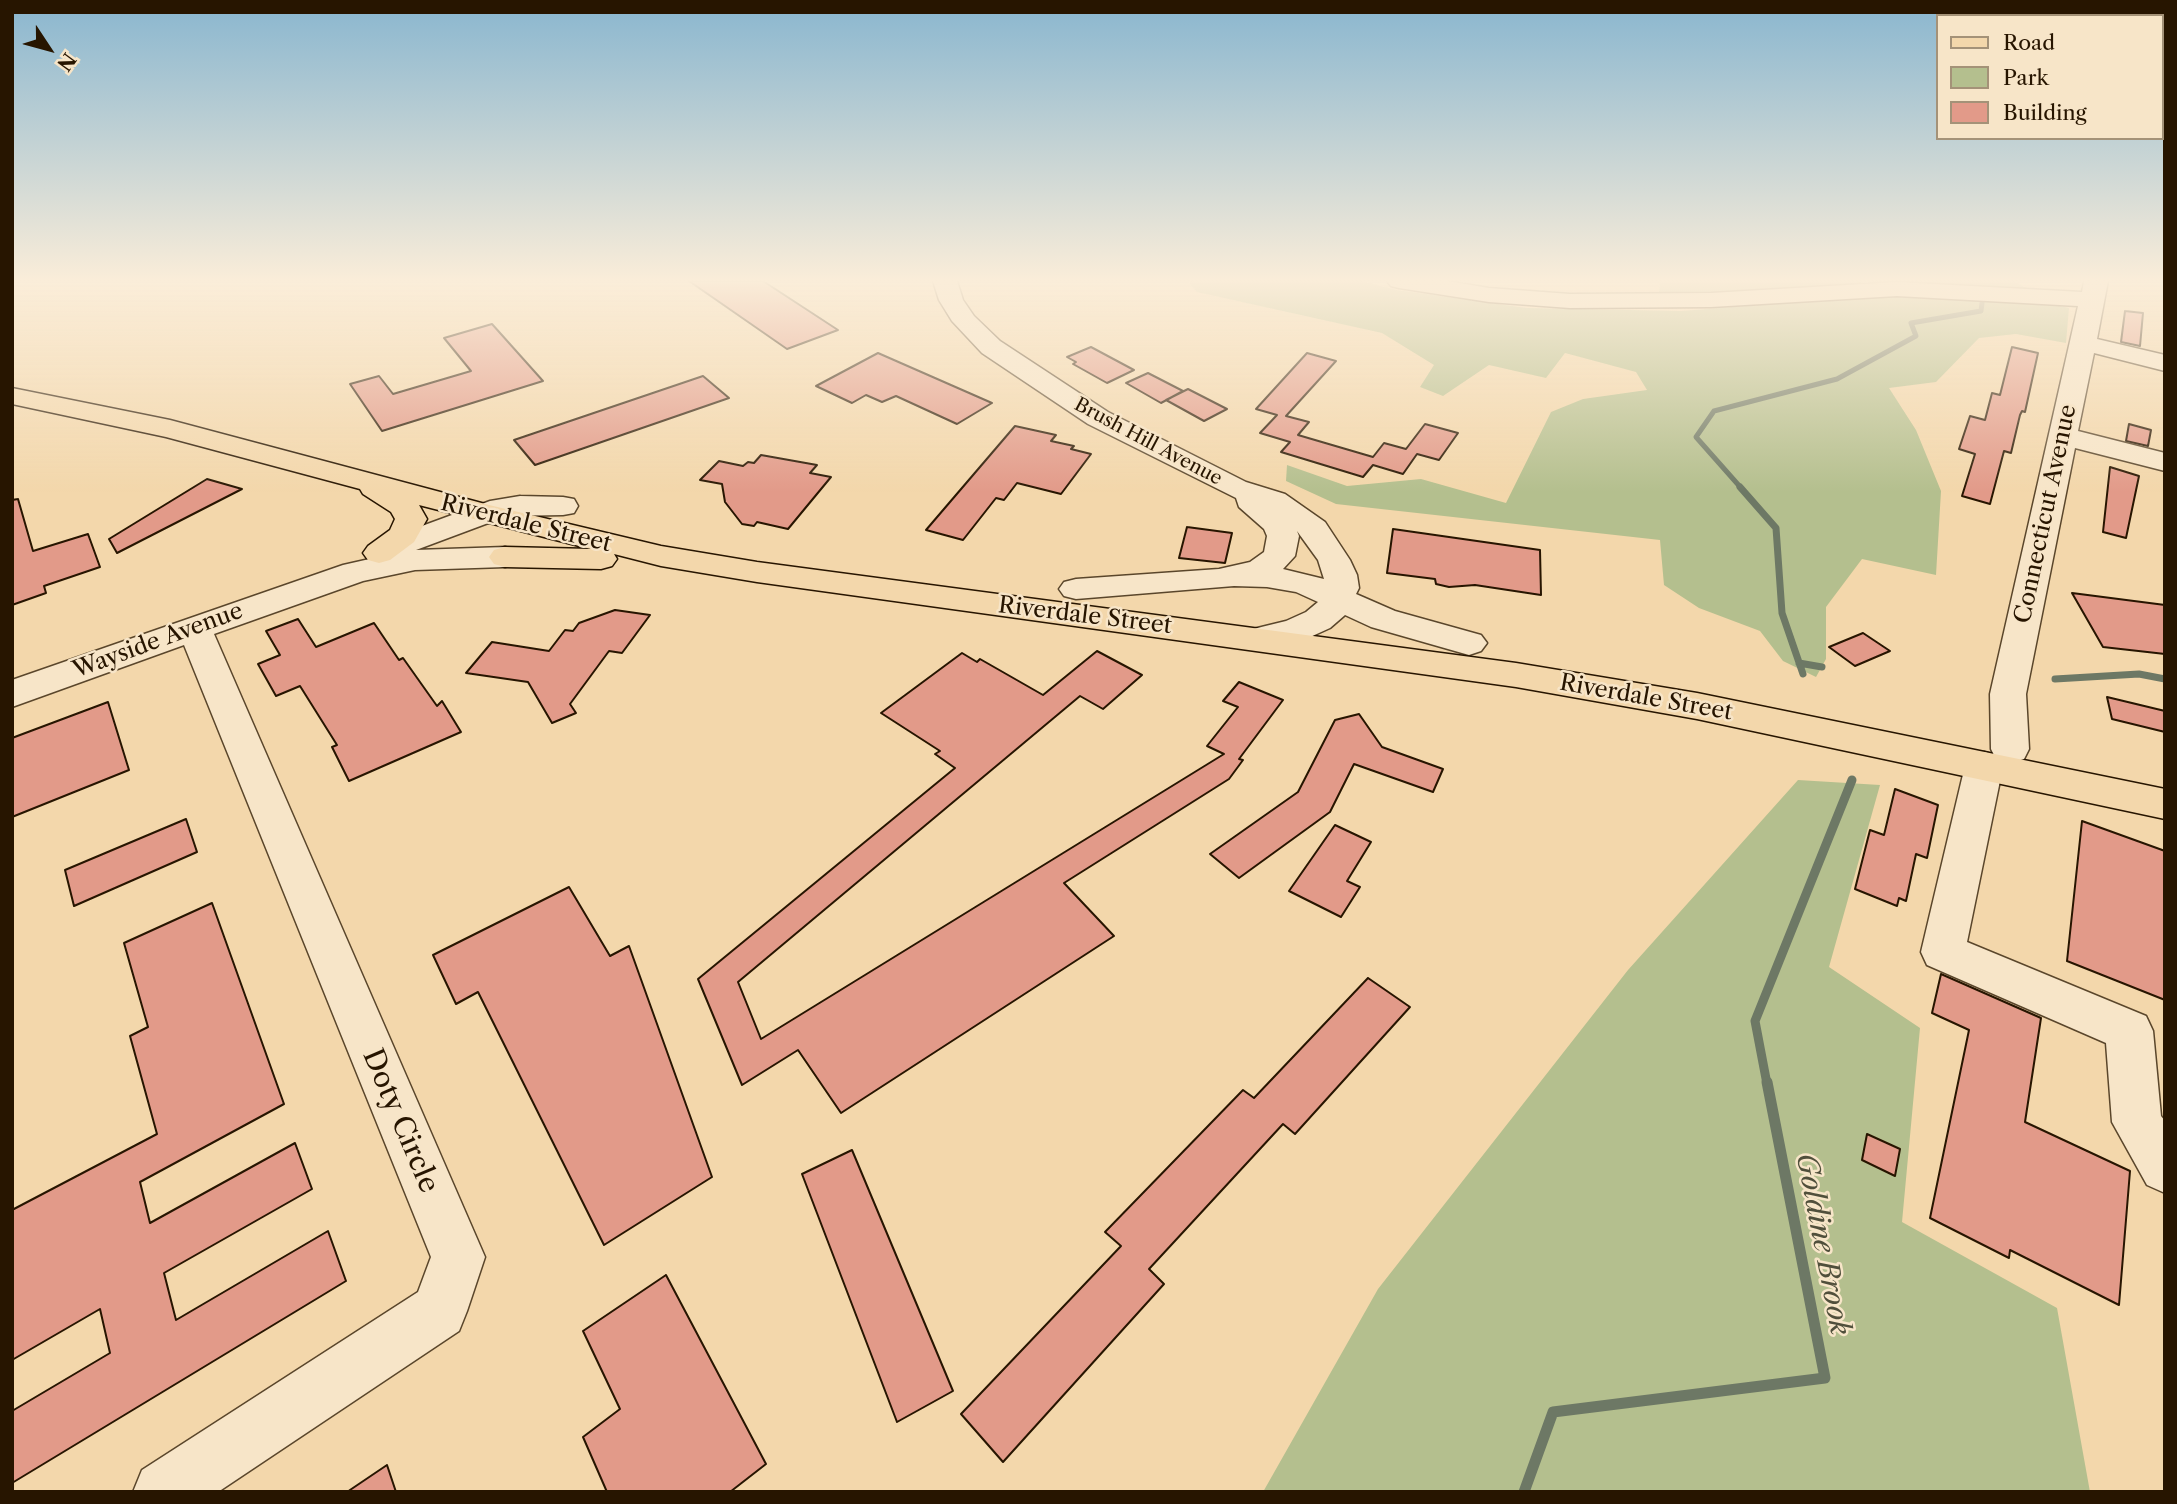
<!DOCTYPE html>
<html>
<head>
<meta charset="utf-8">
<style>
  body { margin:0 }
  #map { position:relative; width:2177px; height:1504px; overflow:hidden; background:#f3d7ab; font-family:"Libre Caslon Text",serif }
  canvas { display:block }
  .frame { position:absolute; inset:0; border:14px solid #271500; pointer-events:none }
  .legend { position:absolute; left:1936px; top:14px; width:228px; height:126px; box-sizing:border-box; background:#f7e5c8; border:2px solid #a49278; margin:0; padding:9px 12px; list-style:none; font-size:21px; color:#271500 }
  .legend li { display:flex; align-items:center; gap:14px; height:35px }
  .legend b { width:35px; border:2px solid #a49278 }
  .north { position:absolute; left:14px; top:14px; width:70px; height:70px; -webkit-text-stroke:5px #f7e5c8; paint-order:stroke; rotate:126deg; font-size:19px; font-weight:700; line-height:28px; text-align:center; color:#271500 }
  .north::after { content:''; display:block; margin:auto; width:24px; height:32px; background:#271500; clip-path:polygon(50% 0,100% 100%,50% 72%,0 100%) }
</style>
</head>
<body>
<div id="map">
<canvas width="2177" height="1504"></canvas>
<div class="frame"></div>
<ul class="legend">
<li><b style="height:9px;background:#f3d7ab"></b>Road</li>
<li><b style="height:19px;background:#b4bf8e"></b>Park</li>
<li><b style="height:19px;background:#e29a89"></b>Building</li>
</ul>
<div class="north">N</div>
</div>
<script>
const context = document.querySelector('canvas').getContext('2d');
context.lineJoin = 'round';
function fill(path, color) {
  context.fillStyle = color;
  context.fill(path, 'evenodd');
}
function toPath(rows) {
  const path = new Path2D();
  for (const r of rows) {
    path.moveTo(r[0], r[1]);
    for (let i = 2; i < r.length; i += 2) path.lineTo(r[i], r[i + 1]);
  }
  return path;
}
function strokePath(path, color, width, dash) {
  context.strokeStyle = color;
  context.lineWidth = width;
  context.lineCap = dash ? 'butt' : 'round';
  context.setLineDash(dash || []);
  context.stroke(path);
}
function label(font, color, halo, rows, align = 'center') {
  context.font = font + ' "Libre Caslon Text",serif';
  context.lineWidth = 5;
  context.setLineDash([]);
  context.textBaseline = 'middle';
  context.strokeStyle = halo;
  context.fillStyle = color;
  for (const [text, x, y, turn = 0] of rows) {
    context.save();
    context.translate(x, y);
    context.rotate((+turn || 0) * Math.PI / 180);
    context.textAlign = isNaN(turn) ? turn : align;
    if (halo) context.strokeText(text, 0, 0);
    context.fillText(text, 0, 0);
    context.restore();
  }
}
fill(toPath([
  [1192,281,1361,281,1397,290,1527,308,1681,311,1899,294,2044,302,2069,308,2066,343,2016,334,1979,338,1936,382,1889,388,1916,430,1941,491,1936,575,1862,559,1826,607,1826,659,1816,677,1783,661,1760,631,1699,608,1664,585,1660,540,1336,504,1286,481,1287,465,1347,486,1421,479,1506,503,1551,412,1583,399,1647,390,1636,372,1565,353,1546,378,1489,365,1443,396,1420,387,1434,365,1382,333,1197,292,1189,283],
  [1660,281,2013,281,2032,291,1869,282,1728,294,1659,293],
  [1798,780,1880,785,1829,967,1920,1028,1902,1222,2057,1308,2090,1492,1263,1492,1378,1289,1628,970]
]), '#b4bf8e');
strokePath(toPath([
  [1742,489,1696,437,1714,411,1837,379,1916,336,1911,323,1981,311,1982,303]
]), '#6d7865', 5);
strokePath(toPath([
  [1740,487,1776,528,1782,613,1803,674],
  [1799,663,1822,667],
  [2055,679,2139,674,2165,679]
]), '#6d7865', 7);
strokePath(toPath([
  [1767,1084,1755,1021,1852,780]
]), '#6d7865', 9);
strokePath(toPath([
  [1524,1492,1553,1412,1825,1378,1767,1082]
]), '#6d7865', 11);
const building = toPath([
  [689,281,763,281,838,330,787,349,689,281],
  [2125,311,2143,313,2140,346,2121,342,2125,311],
  [492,324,543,381,382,431,350,384,379,376,393,394,471,371,444,338,492,324],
  [1091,347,1134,370,1107,383,1073,364,1076,362,1067,357,1091,347],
  [2012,347,2038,353,2025,412,2022,411,2020,415,2011,453,2004,451,1990,504,1962,496,1975,454,1959,449,1970,416,1985,420,1992,393,2000,395,2012,347],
  [878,353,992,403,957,424,896,396,882,402,866,395,852,403,816,386,878,353],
  [1307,353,1336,361,1286,416,1309,422,1298,435,1373,457,1384,443,1406,449,1425,424,1458,433,1439,460,1417,454,1403,474,1373,465,1363,477,1281,452,1290,442,1260,433,1277,415,1256,409,1307,353],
  [1148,373,1183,391,1161,403,1126,383,1148,373],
  [703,376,729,398,535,465,514,440,703,376],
  [1188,389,1227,409,1204,421,1166,400,1188,389],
  [2129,424,2151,430,2148,446,2126,441,2129,424],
  [1015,426,1056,435,1051,441,1074,446,1071,449,1091,454,1061,494,1017,483,1004,500,996,498,963,540,926,530,1015,426],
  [761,455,817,465,810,473,831,477,788,529,757,522,754,526,742,524,725,502,722,484,700,480,719,461,743,466,748,462,754,463,761,455],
  [2110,467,2139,476,2126,538,2103,532,2110,467],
  [207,479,242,489,117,553,109,539,207,479],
  [18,499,33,551,88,534,100,567,44,586,46,593,12,605,12,500,18,499],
  [1187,527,1232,533,1225,563,1179,558,1187,527],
  [1393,529,1540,550,1541,595,1475,585,1449,587,1436,584,1435,579,1387,573,1393,529],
  [2072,593,2165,605,2165,654,2103,647,2072,593],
  [615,610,650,615,622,653,609,651,570,704,576,713,552,723,528,682,466,673,492,642,549,651,565,630,573,631,579,623,615,610],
  [298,619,316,647,374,623,399,660,403,658,437,706,442,701,461,732,349,781,332,747,337,745,300,686,276,696,258,664,280,655,266,631,298,619],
  [1863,633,1890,651,1855,666,1829,647,1863,633],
  [1097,651,1142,675,1103,709,1080,696,738,982,761,1039,1224,754,1207,746,1238,707,1223,701,1239,682,1283,700,1239,759,1243,760,1229,779,1064,883,1114,936,841,1113,798,1050,742,1085,698,979,955,768,935,754,940,751,881,713,962,653,977,662,980,659,1043,695,1097,651],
  [2107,697,2165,711,2165,732,2112,719,2107,697],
  [108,702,129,770,12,817,12,738,108,702],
  [1359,714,1382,747,1443,769,1433,792,1354,764,1330,812,1239,878,1210,854,1298,792,1335,720,1359,714],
  [1895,789,1938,805,1927,858,1916,854,1906,901,1899,898,1897,906,1855,889,1870,830,1884,835,1895,789],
  [186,819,197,852,74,906,65,870,186,819],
  [2082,821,2165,851,2165,1000,2067,961,2082,821],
  [1335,825,1371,842,1347,881,1360,887,1341,917,1289,891,1335,825],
  [569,887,610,956,629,946,712,1177,604,1245,478,992,456,1004,433,955,569,887],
  [212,903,284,1104,140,1182,150,1223,295,1143,312,1189,164,1273,176,1320,328,1231,346,1281,12,1483,12,1411,110,1353,100,1309,12,1360,12,1210,157,1134,130,1036,148,1027,124,943,212,903],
  [1941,974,2041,1018,2025,1122,2130,1171,2119,1305,2010,1250,2009,1258,1930,1218,1969,1030,1932,1013,1941,974],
  [1368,978,1410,1007,1295,1134,1283,1124,1149,1269,1164,1284,1003,1462,961,1414,1121,1246,1105,1232,1243,1090,1254,1098,1368,978],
  [1867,1134,1900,1149,1895,1176,1862,1160,1867,1134],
  [852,1150,953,1391,897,1422,802,1174,852,1150],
  [666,1275,766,1464,730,1492,607,1492,583,1437,620,1409,583,1331,666,1275],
  [387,1465,396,1492,347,1492,387,1465]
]);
fill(building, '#e29a89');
strokePath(building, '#271500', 2);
const minor = toPath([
  [933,281,957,281,963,300,974,316,1000,341,1108,412,1246,482,1285,494,1325,522,1350,560,1357,575,1359,588,1356,594,1395,611,1481,635,1487,643,1481,651,1469,655,1371,627,1345,615,1330,628,1308,638,1257,650,1245,647,1239,639,1245,631,1286,621,1306,612,1318,602,1296,592,1267,587,1234,586,1076,599,1064,596,1059,589,1064,582,1076,579,1219,569,1250,562,1264,552,1267,536,1264,529,1239,507,1236,498,1088,424,982,353,952,321,939,300,933,281],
  [1297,531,1318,560,1324,579,1283,569,1295,556,1299,536,1297,531],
  [1387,281,1447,281,1489,288,1570,294,1711,293,1897,282,2082,292,2084,281,2108,281,2097,339,2165,355,2165,371,2094,353,2078,431,2165,453,2165,471,2075,448,2026,694,2029,749,2024,759,2010,763,2000,760,2003,766,1967,942,2146,1016,2153,1031,2161,1116,2165,1121,2165,1193,2147,1185,2112,1122,2106,1043,1927,965,1921,952,1965,766,1970,756,1984,752,1994,755,1991,749,1990,694,2078,306,1897,296,1711,307,1570,308,1489,302,1399,288,1391,286,1387,281],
  [520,496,563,497,574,499,578,506,574,513,563,515,507,516,416,550,505,547,516,550,521,557,516,564,505,567,415,570,363,581,214,634,485,1257,467,1311,459,1331,218,1492,133,1492,142,1470,418,1292,431,1257,184,645,12,707,12,680,343,565,374,558,368,551,373,544,490,501,520,496]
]);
const major = toPath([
  [12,388,170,420,489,505,661,546,757,562,1516,663,1697,693,2165,789,2165,819,1697,719,1516,687,757,582,661,566,614,554,617,559,612,566,601,569,505,567,494,564,489,557,494,550,505,547,591,549,419,505,427,519,414,542,390,560,379,563,368,560,363,553,368,546,390,530,395,519,391,512,363,494,360,489,166,437,12,404,12,388]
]);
strokePath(minor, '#5a462b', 3);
strokePath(major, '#271500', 3);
fill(minor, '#f7e5c8');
fill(major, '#f3d7ab');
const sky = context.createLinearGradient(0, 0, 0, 492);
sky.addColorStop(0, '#89b6cf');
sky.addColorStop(0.57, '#faedd9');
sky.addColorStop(1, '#faedd900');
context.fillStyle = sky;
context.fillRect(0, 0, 2177, 492);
label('19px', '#271500', '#f7e5c8', [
  ["Brush Hill Avenue",1148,442,28]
]);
label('23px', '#271500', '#f7e5c8', [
  ["Connecticut Avenue",2046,514,-78],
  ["Riverdale Street",526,524,14],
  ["Riverdale Street",1085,616,7],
  ["Wayside Avenue",158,641,-20],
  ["Riverdale Street",1646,698,10]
]);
label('28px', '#271500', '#f7e5c8', [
  ["Doty Circle",400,1121,67]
]);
label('italic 28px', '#504f3b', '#f7e5c8', [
  ["Goldine Brook",1822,1244,79]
]);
</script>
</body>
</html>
